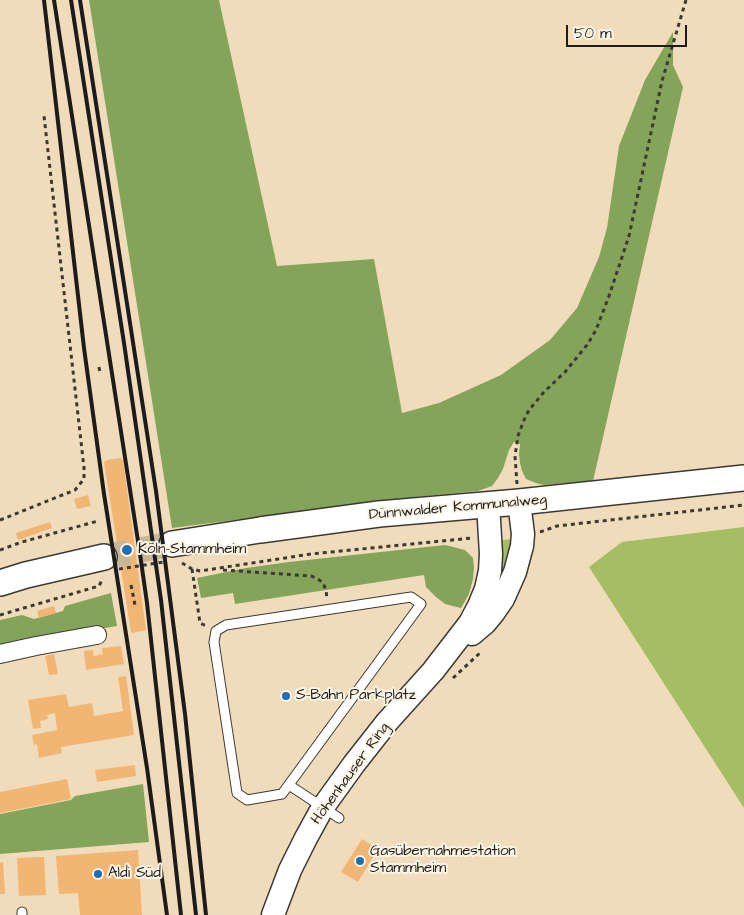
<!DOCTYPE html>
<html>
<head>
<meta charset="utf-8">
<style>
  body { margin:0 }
  #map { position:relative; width:744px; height:915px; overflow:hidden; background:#f0dcba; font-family:"Architects Daughter",sans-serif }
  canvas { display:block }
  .scale { position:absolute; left:566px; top:25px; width:121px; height:22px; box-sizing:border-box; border:2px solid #1c1c1c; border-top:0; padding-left:6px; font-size:15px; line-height:18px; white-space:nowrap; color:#1c1c1c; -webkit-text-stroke:4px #fcf5e5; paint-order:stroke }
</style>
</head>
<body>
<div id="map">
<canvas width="744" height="915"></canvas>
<div class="scale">50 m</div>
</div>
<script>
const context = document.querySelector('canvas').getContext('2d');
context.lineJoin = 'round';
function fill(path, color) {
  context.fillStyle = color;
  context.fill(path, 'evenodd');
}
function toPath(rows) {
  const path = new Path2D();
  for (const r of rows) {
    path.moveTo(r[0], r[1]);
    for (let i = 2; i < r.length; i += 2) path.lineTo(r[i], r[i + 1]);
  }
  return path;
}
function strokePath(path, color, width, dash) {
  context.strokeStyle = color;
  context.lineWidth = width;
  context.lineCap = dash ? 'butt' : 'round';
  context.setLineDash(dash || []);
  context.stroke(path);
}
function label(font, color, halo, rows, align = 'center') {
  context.font = font + ' "Architects Daughter",sans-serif';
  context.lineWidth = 4;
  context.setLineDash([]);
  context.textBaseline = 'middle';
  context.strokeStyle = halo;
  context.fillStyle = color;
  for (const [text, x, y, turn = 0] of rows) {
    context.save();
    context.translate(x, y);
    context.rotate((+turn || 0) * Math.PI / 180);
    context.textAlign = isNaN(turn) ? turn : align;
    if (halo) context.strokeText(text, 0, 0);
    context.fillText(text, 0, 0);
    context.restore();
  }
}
fill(toPath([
  [744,527,744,808,589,567,622,542],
  [513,539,510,551,499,580,497,579,502,540]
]), '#a5bd63');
fill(toPath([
  [89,0,219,0,277,266,374,259,402,413,439,403,501,375,550,340,577,308,599,257,607,228,619,146,645,80,673,32,673,65,683,87,593,481,544,485,536,483,526,479,522,471,520,463,519,454,520,444,514,442,509,450,503,469,498,478,492,486,478,491,406,498,172,528],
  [445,545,465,550,473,558,474,567,473,579,469,594,461,608,445,604,436,597,426,587,424,575,235,604,233,593,201,598,197,578,246,568,289,562],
  [111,593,117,626,0,646,0,620,22,615,34,619,63,611,65,606],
  [143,784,149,842,0,854,0,814,71,800,75,796]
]), '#84a459');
fill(toPath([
  [120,458,123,460,146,630,132,633,131,632,104,462,107,460],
  [88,495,91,506,77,509,74,499],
  [50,522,52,528,18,540,16,533],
  [54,606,56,613,39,618,37,611],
  [121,646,124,664,86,670,84,651,93,650,94,656,103,654,102,648],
  [54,654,58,674,49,675,45,656],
  [126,676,134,735,61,747,62,753,39,758,37,744,34,745,32,735,57,730,55,713,47,715,48,719,40,721,41,728,33,729,28,700,66,694,69,707,92,703,94,716,123,711,118,677],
  [135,765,136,776,97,782,95,770],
  [67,779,71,799,0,813,0,792],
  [362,839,378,849,358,882,341,872],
  [138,850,142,915,80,915,78,893,59,894,56,856],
  [44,857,46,895,19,896,17,858],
  [3,862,5,894,0,894,0,863]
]), '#f1b574');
strokePath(toPath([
  [104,557,172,544]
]), '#c6b69a', 25, [25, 12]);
const service = toPath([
  [411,597,421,604,282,794,247,800,237,793,214,642,216,631,226,625,411,597],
  [289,785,339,818],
  [22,912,22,915]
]);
const minor = toPath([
  [0,654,36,646,97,635]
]);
const tertiary = toPath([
  [472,634,485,623,494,612,503,599,515,572,522,546,523,534,519,502],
  [273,915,290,870,306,838,323,807,354,764,387,722,433,671,470,623,479,606,486,589,490,571,491,554,488,504]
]);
const secondary = toPath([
  [172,544,260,530,379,514,519,502,744,478],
  [0,583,26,575,104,557]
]);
strokePath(service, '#3c3934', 11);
strokePath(minor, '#3c3934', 20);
strokePath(tertiary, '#3c3934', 25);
strokePath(secondary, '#3c3934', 28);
strokePath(toPath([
  [99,367,100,373],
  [517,484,515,456,518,436,524,420,529,410,544,392,565,372,587,345,596,330,609,296,629,236,662,81,686,0],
  [0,520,75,490,84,479,84,468,44,116],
  [540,532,557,526,744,505],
  [0,550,22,542,98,521],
  [182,563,192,569,200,571,311,554,472,538],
  [119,569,164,562],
  [192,569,200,623,206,626],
  [223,570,311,576,318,579,323,583,326,590,327,599],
  [131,585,135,605],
  [0,615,99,586,103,578],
  [453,678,481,652]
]), '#3c3934', 3, [4, 4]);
strokePath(service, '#fff', 9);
strokePath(minor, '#fff', 18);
strokePath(tertiary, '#fff', 22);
strokePath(secondary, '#fff', 25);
strokePath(toPath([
  [44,0,84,348,104,494,147,768,167,915],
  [54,0,140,554,147,603,181,915],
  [71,0,124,343,161,600,196,915],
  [80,0,156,491,185,714,206,915]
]), '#1c1c1c', 4);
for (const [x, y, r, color] of [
  [127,550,6,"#1f6fb2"],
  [286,696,5,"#1f6fb2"],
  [360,861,5,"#1f6fb2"],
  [98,874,5,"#1f6fb2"]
]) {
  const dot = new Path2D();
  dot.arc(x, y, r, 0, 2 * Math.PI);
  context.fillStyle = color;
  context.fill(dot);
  strokePath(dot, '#fcf5e5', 2);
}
label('15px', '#1c1c1c', '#fcf5e5', [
  ["Dünnwalder Kommunalweg",458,508,-5],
  ["Höhenhauser Ring",351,774,-54]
]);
label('15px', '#1c1c1c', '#fcf5e5', [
  ["Köln-Stammheim",138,550],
  ["S-Bahn Parkplatz",296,696],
  ["Gasübernahmestation",370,852],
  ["Stammheim",370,869],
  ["Aldi Süd",108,874]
], 'left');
</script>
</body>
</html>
